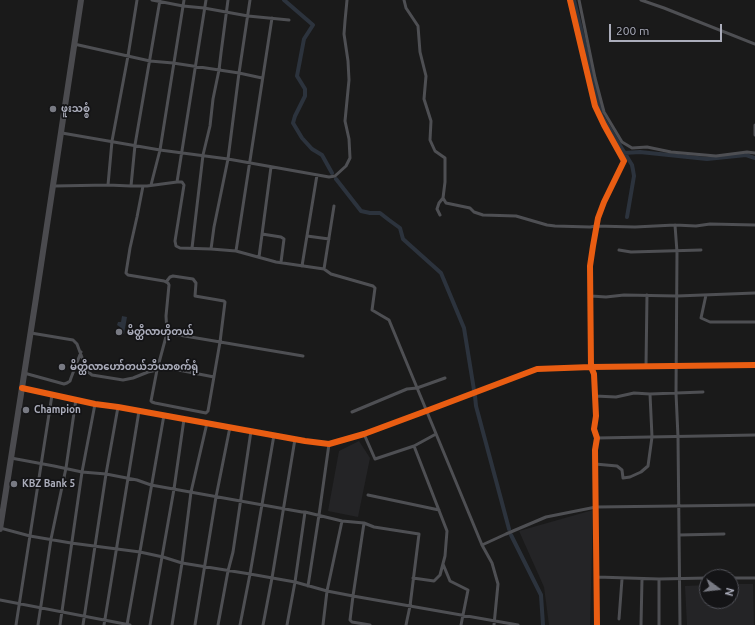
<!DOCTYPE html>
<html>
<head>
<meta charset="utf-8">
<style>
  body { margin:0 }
  #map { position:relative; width:755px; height:625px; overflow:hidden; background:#1a1a1a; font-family:Ubuntu,sans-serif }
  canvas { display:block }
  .north { position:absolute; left:699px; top:569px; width:40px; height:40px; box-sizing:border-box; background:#141416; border:1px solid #505158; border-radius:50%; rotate:105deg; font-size:11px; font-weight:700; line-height:16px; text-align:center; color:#abadbb }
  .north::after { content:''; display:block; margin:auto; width:14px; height:18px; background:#787a83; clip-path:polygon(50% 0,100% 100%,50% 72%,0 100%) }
  .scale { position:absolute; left:609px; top:24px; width:113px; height:18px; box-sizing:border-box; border:2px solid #abadbb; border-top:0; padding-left:5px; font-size:12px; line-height:14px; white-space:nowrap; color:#abadbb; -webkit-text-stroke:3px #141416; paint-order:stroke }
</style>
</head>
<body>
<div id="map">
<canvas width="755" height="625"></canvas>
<div class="north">N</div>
<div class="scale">200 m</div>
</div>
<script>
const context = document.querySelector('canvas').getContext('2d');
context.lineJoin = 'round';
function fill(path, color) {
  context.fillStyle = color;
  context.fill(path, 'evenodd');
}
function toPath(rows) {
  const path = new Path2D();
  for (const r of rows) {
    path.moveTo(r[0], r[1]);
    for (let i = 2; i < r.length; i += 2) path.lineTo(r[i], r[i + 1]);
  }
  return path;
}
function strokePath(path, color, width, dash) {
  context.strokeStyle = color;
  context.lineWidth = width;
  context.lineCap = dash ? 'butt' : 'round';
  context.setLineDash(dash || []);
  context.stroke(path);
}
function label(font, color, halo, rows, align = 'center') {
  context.font = font + ' Ubuntu,"Noto Sans Myanmar",sans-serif';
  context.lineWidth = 3.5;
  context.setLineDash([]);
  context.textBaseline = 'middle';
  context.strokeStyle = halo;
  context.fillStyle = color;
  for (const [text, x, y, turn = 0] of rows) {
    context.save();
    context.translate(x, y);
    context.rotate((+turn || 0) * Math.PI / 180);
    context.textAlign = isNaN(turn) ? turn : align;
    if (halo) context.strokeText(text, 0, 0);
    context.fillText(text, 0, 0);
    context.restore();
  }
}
fill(toPath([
  [359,441,370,458,358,517,328,511,339,451],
  [593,510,590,625,549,625,544,587,519,531],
  [731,584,753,584,754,625,687,625,685,586,707,585,707,601,731,601]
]), '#242426');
fill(toPath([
  [122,316,127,317,124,334,119,333,120,327,117,325,118,322,121,322]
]), '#2c333d');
strokePath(toPath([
  [284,0,313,25,304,39,297,76,305,89,305,96,295,116,293,123,302,138,312,149,322,155,332,173],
  [574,0,602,116,632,165,633,170,634,176,627,217],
  [624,153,640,152,707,159,746,155,755,158],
  [336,179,361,211,370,213,380,213,389,220,400,228,403,239,441,273,464,328,474,390],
  [475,396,476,406,509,529],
  [511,535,541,595,543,625]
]), '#2c333d', 4);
strokePath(toPath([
  [152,0,183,6,204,8,248,16,289,20],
  [160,0,135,145,131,186,147,186,177,182,182,182,184,185,175,241,176,246,180,248,211,249,214,227,228,159,239,73,250,0],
  [404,0,406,8,418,26,420,52,426,76,424,99,431,121,430,140,435,151,445,158,445,182,443,198,439,203,437,209,440,215],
  [570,0,595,106,604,125,624,161,604,202,598,218,593,246,590,266,591,367,594,374,596,416,594,429,597,438,595,450,597,625],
  [579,0,595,78,604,112,622,142,632,148,647,147,671,152,716,156,747,152,755,153],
  [641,0,664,8,755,44],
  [74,44,150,61,173,63,239,73,262,78],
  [755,125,755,135],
  [62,133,160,150,228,159,329,177,335,176,346,166,350,158,349,139,345,121,349,80,348,61,344,34,345,21,347,0],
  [177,182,206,0],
  [151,185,160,150,184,0],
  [54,186,108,185],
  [131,186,108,185,112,141,128,56,137,0],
  [143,186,137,217,130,248,126,273,128,275,164,281,168,283,169,285,166,316,167,333,157,370,151,401,152,402,155,403,206,413,208,411,220,342,225,302,224,301,195,296,196,283,193,279,173,276,170,277,166,282],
  [443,198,446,203,470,208,474,212,483,215,516,216,547,225,555,226,590,227,596,226,635,227,675,225,696,226,710,224,755,225],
  [675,225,677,252,676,393,678,437,680,625],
  [262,234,281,237,284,239,281,262],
  [307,236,329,239],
  [192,248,203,155,210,126,213,99,219,70,221,53,228,0],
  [211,249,236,251,276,262,324,269,331,274,373,286,375,288,372,310,389,320,482,545,492,563,498,584,494,625],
  [619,250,631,252,701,250],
  [236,251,272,18],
  [259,257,271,167],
  [302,266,317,175],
  [324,269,334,206],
  [706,295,701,318,710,322,755,322],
  [591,296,606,297,624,295,677,296,755,293],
  [31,333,73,340,77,344,87,371,92,375,123,380,133,378,148,372,157,370],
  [167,333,303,356],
  [158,366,214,377],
  [646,366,647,295],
  [24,373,64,384,67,383,70,381,71,378,81,352],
  [22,388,95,404,118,407,305,441,329,444,364,434,426,411,537,369,591,367,755,365],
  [595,396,616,397,634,393,650,394,703,392],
  [352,412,407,389,417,388,445,378],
  [364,434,375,459,414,446,436,434],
  [597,438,755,435],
  [11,458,54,466,82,472,106,474,137,480,151,485,302,512,305,512,342,521,364,523,374,527,419,534,410,606,406,625],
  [595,464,617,466,622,470,623,478,630,477,641,472,648,466,652,437,650,394],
  [368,495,439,510],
  [364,523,353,596,350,620,352,622,370,625],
  [0,528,30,536,71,543,140,552,163,557,182,563,250,574,295,582,327,591,353,596,518,625],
  [679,535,724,534],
  [482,545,506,534,546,517,596,507,755,505],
  [443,564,450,581,468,590,461,625],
  [597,577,659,579,707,578],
  [413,578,434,581,440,575,445,556,447,531,414,446],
  [731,578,755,578],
  [659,579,659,625],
  [308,586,319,515,329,444],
  [0,600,130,625],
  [619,619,622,579],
  [16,625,52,395],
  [38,625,51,539,66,468,76,399],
  [60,625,82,472,95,404],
  [83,625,106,474,118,407],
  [104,625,139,411],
  [127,625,164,415],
  [150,625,174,489,184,419],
  [172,625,182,563,191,492,207,423],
  [195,625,216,497,230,427],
  [218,625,228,571,233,552,251,431],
  [240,625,250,574,274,435],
  [263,625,272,578,295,439],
  [287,625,295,582,305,512],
  [323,625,327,591,342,521],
  [641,625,642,579]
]), '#4e4f53', 3);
strokePath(toPath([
  [0,529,36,298,81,0]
]), '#4b4b4f', 6);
strokePath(toPath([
  [570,0,595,106,604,125,624,161,604,202,598,218,593,246,590,266,591,367,594,374,596,416,594,429,597,438,595,450,597,625],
  [22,388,95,404,118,407,305,441,329,444,364,434,426,411,537,369,591,367,755,365]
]), '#e95d12', 6);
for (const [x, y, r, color] of [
  [53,109,4,"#787a83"],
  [119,332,4,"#787a83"],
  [62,367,4,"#787a83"],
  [26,410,4,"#787a83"],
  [14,484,4,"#787a83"]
]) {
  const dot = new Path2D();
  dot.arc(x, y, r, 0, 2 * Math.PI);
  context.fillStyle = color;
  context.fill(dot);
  strokePath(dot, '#141416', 1.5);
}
label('bold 10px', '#abadbb', '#141416', [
  ["ဖူးသစ္စံ",61,109],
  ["မိတ္ထီလာဟိုတယ်",127,332],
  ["မိတ္ထီလာဟော်တယ်ဘီယာစက်ရုံ",70,367],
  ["Champion",34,410],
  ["KBZ Bank 5",22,484]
], 'left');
</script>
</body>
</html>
